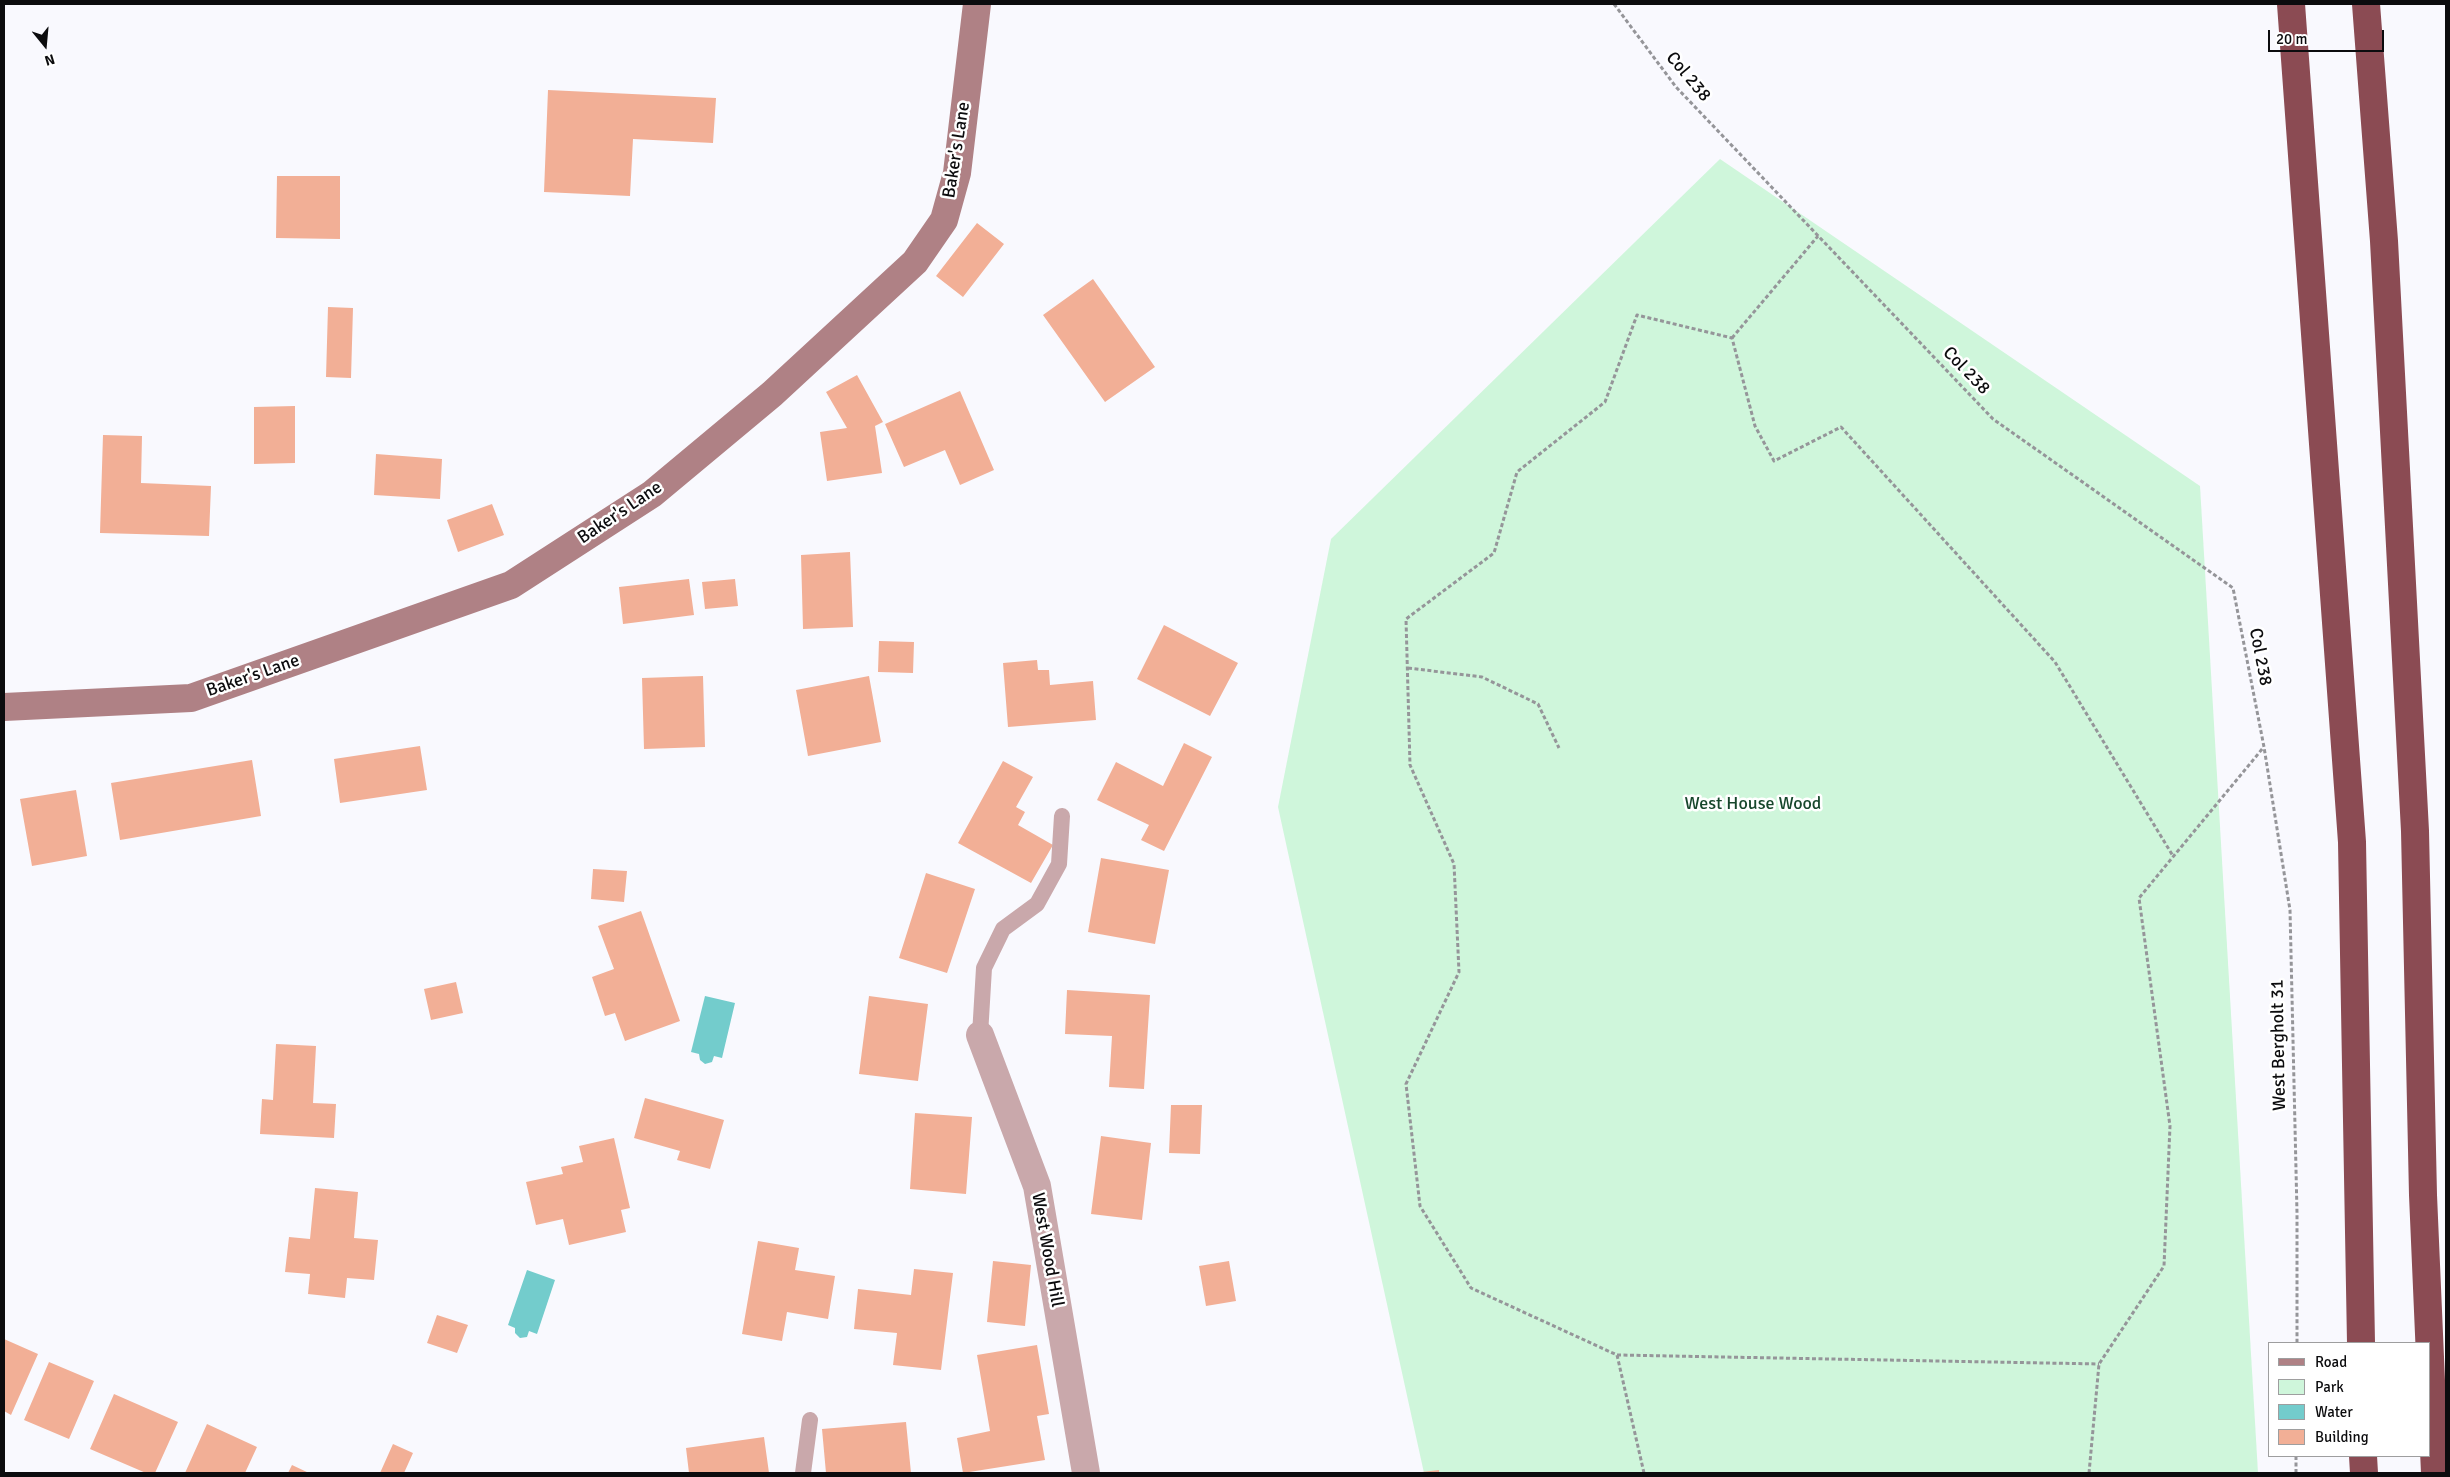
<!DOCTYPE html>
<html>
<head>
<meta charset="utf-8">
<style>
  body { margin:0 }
  #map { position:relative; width:2450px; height:1477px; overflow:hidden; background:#f9f9fe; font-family:Signika,sans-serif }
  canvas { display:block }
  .frame { position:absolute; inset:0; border:5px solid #0c0c0e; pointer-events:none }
  .legend { position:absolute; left:2268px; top:1342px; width:162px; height:115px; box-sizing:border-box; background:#fff; border:1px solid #9e9e9f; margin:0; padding:6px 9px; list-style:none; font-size:15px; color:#0c0c0e }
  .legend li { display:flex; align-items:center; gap:10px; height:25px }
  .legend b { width:25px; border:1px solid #9e9e9f }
  .north { position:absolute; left:20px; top:20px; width:50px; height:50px; -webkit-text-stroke:4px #fff; paint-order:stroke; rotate:163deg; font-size:14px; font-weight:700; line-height:20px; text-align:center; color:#0c0c0e }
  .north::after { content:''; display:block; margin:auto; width:18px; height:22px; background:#0c0c0e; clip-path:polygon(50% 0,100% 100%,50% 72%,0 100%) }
  .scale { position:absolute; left:2268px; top:30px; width:116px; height:22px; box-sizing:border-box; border:2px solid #0c0c0e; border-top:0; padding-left:6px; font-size:15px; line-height:18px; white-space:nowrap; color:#0c0c0e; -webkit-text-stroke:4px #fff; paint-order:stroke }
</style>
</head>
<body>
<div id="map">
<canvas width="2450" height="1477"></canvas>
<div class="frame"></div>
<ul class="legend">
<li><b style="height:6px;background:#af8185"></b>Road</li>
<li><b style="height:14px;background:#cff6db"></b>Park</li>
<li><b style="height:14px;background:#73cccc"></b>Water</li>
<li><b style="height:14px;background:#f2af96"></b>Building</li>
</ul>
<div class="north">N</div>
<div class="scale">20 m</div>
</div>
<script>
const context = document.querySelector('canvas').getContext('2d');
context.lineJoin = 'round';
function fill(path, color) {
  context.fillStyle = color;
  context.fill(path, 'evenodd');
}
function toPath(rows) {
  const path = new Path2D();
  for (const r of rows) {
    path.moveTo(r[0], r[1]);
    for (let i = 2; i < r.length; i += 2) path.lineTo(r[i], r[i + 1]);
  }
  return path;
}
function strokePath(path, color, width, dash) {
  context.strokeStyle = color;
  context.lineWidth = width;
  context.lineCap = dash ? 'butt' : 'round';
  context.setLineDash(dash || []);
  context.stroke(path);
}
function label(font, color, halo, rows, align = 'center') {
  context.font = font + ' Signika,sans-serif';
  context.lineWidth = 5;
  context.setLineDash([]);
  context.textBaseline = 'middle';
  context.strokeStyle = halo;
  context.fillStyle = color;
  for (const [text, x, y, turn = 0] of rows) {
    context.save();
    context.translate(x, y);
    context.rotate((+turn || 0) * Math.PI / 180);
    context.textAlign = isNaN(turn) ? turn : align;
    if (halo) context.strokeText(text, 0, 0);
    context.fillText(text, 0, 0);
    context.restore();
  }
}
fill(toPath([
  [1720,159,2200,486,2258,1473,1424,1473,1278,807,1331,539]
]), '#cff6db');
fill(toPath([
  [705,996,735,1003,722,1058,714,1056,712,1062,705,1064,700,1060,699,1054,691,1052],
  [527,1270,555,1280,537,1334,529,1331,527,1337,520,1338,515,1333,515,1328,508,1325]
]), '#73cccc');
fill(toPath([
  [548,90,716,98,713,143,633,139,630,196,544,192],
  [277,176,340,176,340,239,276,238],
  [977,223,1004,244,963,297,936,276],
  [1093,279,1155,367,1105,402,1043,315],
  [328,307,353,308,351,378,326,377],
  [857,375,883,422,875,426,882,473,827,481,820,432,847,428,826,392],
  [960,391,994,470,960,485,945,450,904,467,885,424],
  [295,406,295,463,254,464,254,407],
  [103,435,142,436,141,483,211,486,209,536,100,533],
  [376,454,442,459,440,499,374,495],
  [492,504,504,535,458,552,447,520],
  [850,552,853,627,803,629,801,555],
  [689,579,694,615,623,624,619,587],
  [735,579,738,606,705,609,702,582],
  [1164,625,1238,663,1210,716,1137,679],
  [879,641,914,642,913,673,878,672],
  [1037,660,1038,670,1049,670,1050,685,1093,681,1096,720,1008,727,1003,663],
  [703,676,705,747,644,749,642,678],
  [869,676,881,742,808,756,796,690],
  [1184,743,1212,757,1164,851,1141,840,1149,825,1097,800,1116,762,1163,786],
  [420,746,427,790,340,803,334,759],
  [252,760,261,816,120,840,111,783],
  [1003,761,1033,777,1016,807,1025,812,1018,825,1053,845,1031,883,958,843],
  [76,790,87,856,32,866,20,799],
  [1101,858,1169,870,1155,944,1088,932],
  [593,869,627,871,624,902,591,899],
  [926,873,975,889,947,973,899,958],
  [641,911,680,1021,625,1041,615,1013,605,1016,592,977,614,969,598,926],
  [456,982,463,1013,431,1020,424,989],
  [1067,990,1150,995,1144,1089,1109,1087,1112,1036,1065,1034],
  [869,996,928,1004,918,1081,859,1074],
  [276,1044,316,1046,313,1103,336,1104,334,1138,260,1134,262,1099,273,1100],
  [645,1098,724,1120,710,1169,677,1160,680,1151,634,1138],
  [1171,1105,1202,1105,1200,1154,1169,1153],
  [915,1113,972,1117,966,1194,910,1189],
  [1101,1136,1151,1143,1142,1220,1091,1214],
  [614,1138,630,1208,621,1210,626,1232,569,1245,563,1219,536,1225,526,1182,563,1174,561,1167,583,1162,579,1146],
  [315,1188,358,1192,354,1238,378,1240,374,1280,347,1278,345,1298,308,1294,310,1274,285,1272,289,1237,310,1239],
  [758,1241,799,1248,795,1270,835,1276,828,1319,787,1312,782,1341,742,1334],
  [993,1261,1031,1265,1025,1326,987,1322],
  [1229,1261,1236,1301,1206,1306,1199,1266],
  [914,1269,953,1273,941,1370,893,1365,897,1333,854,1329,858,1289,911,1295],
  [437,1315,468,1325,457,1353,427,1343],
  [4,1339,38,1354,11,1415,4,1411],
  [1037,1345,1049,1414,1037,1416,1045,1460,963,1473,957,1438,990,1431,977,1355],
  [49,1362,94,1381,69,1439,24,1420],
  [114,1394,178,1422,155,1473,146,1473,90,1449],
  [906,1422,911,1473,826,1473,822,1429],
  [207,1424,257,1447,245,1473,185,1473],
  [764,1437,769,1473,689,1473,686,1448],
  [393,1444,413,1453,404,1473,380,1473],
  [292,1465,309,1473,288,1473],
  [1439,1470,1439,1473,1422,1473,1422,1472]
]), '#f2af96');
strokePath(toPath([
  [1614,4,1676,87,1993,419,2233,588,2264,747,2290,910,2297,1213,2297,1343],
  [1732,338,1818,236],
  [1408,668,1482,677,1538,704,1559,748],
  [1617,1355,2099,1364],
  [1644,1473,1617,1355,1471,1288,1420,1206,1406,1084,1459,972,1454,864,1410,765,1406,619,1494,553,1517,472,1605,402,1637,315,1732,338,1755,426,1774,461,1841,427,2055,662,2173,856],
  [2089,1473,2099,1364,2164,1266,2170,1126,2139,898,2263,748],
  [2296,1473,2296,1456]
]), '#959599', 3, [4, 2.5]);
strokePath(toPath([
  [980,1035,984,968,1003,929,1037,904,1059,864,1062,816],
  [803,1473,810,1420]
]), '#c9a8ab', 16);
strokePath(toPath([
  [980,1035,1037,1186,1086,1473]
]), '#c9a8ab', 28);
strokePath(toPath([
  [4,707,191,698,511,585,652,494,772,394,915,262,944,220,957,173,977,4]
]), '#af8185', 28);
strokePath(toPath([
  [2291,4,2352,842,2361,1343],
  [2366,4,2384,241,2415,831,2423,1195,2435,1473],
  [2363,1456,2364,1473]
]), '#8b4b53', 28);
label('18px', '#0c0c0e', '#fff', [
  ["Col 238",1688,77,50],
  ["Baker's Lane",957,150,-81],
  ["Col 238",1966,371,46],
  ["Baker's Lane",620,513,-34],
  ["Col 238",2260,657,79],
  ["Baker's Lane",253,676,-19],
  ["West Bergholt 31",2279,1045,-91],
  ["West Wood Hill",1047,1250,80]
]);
label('18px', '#17472c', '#fff', [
  ["West House Wood",1753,804]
]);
</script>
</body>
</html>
